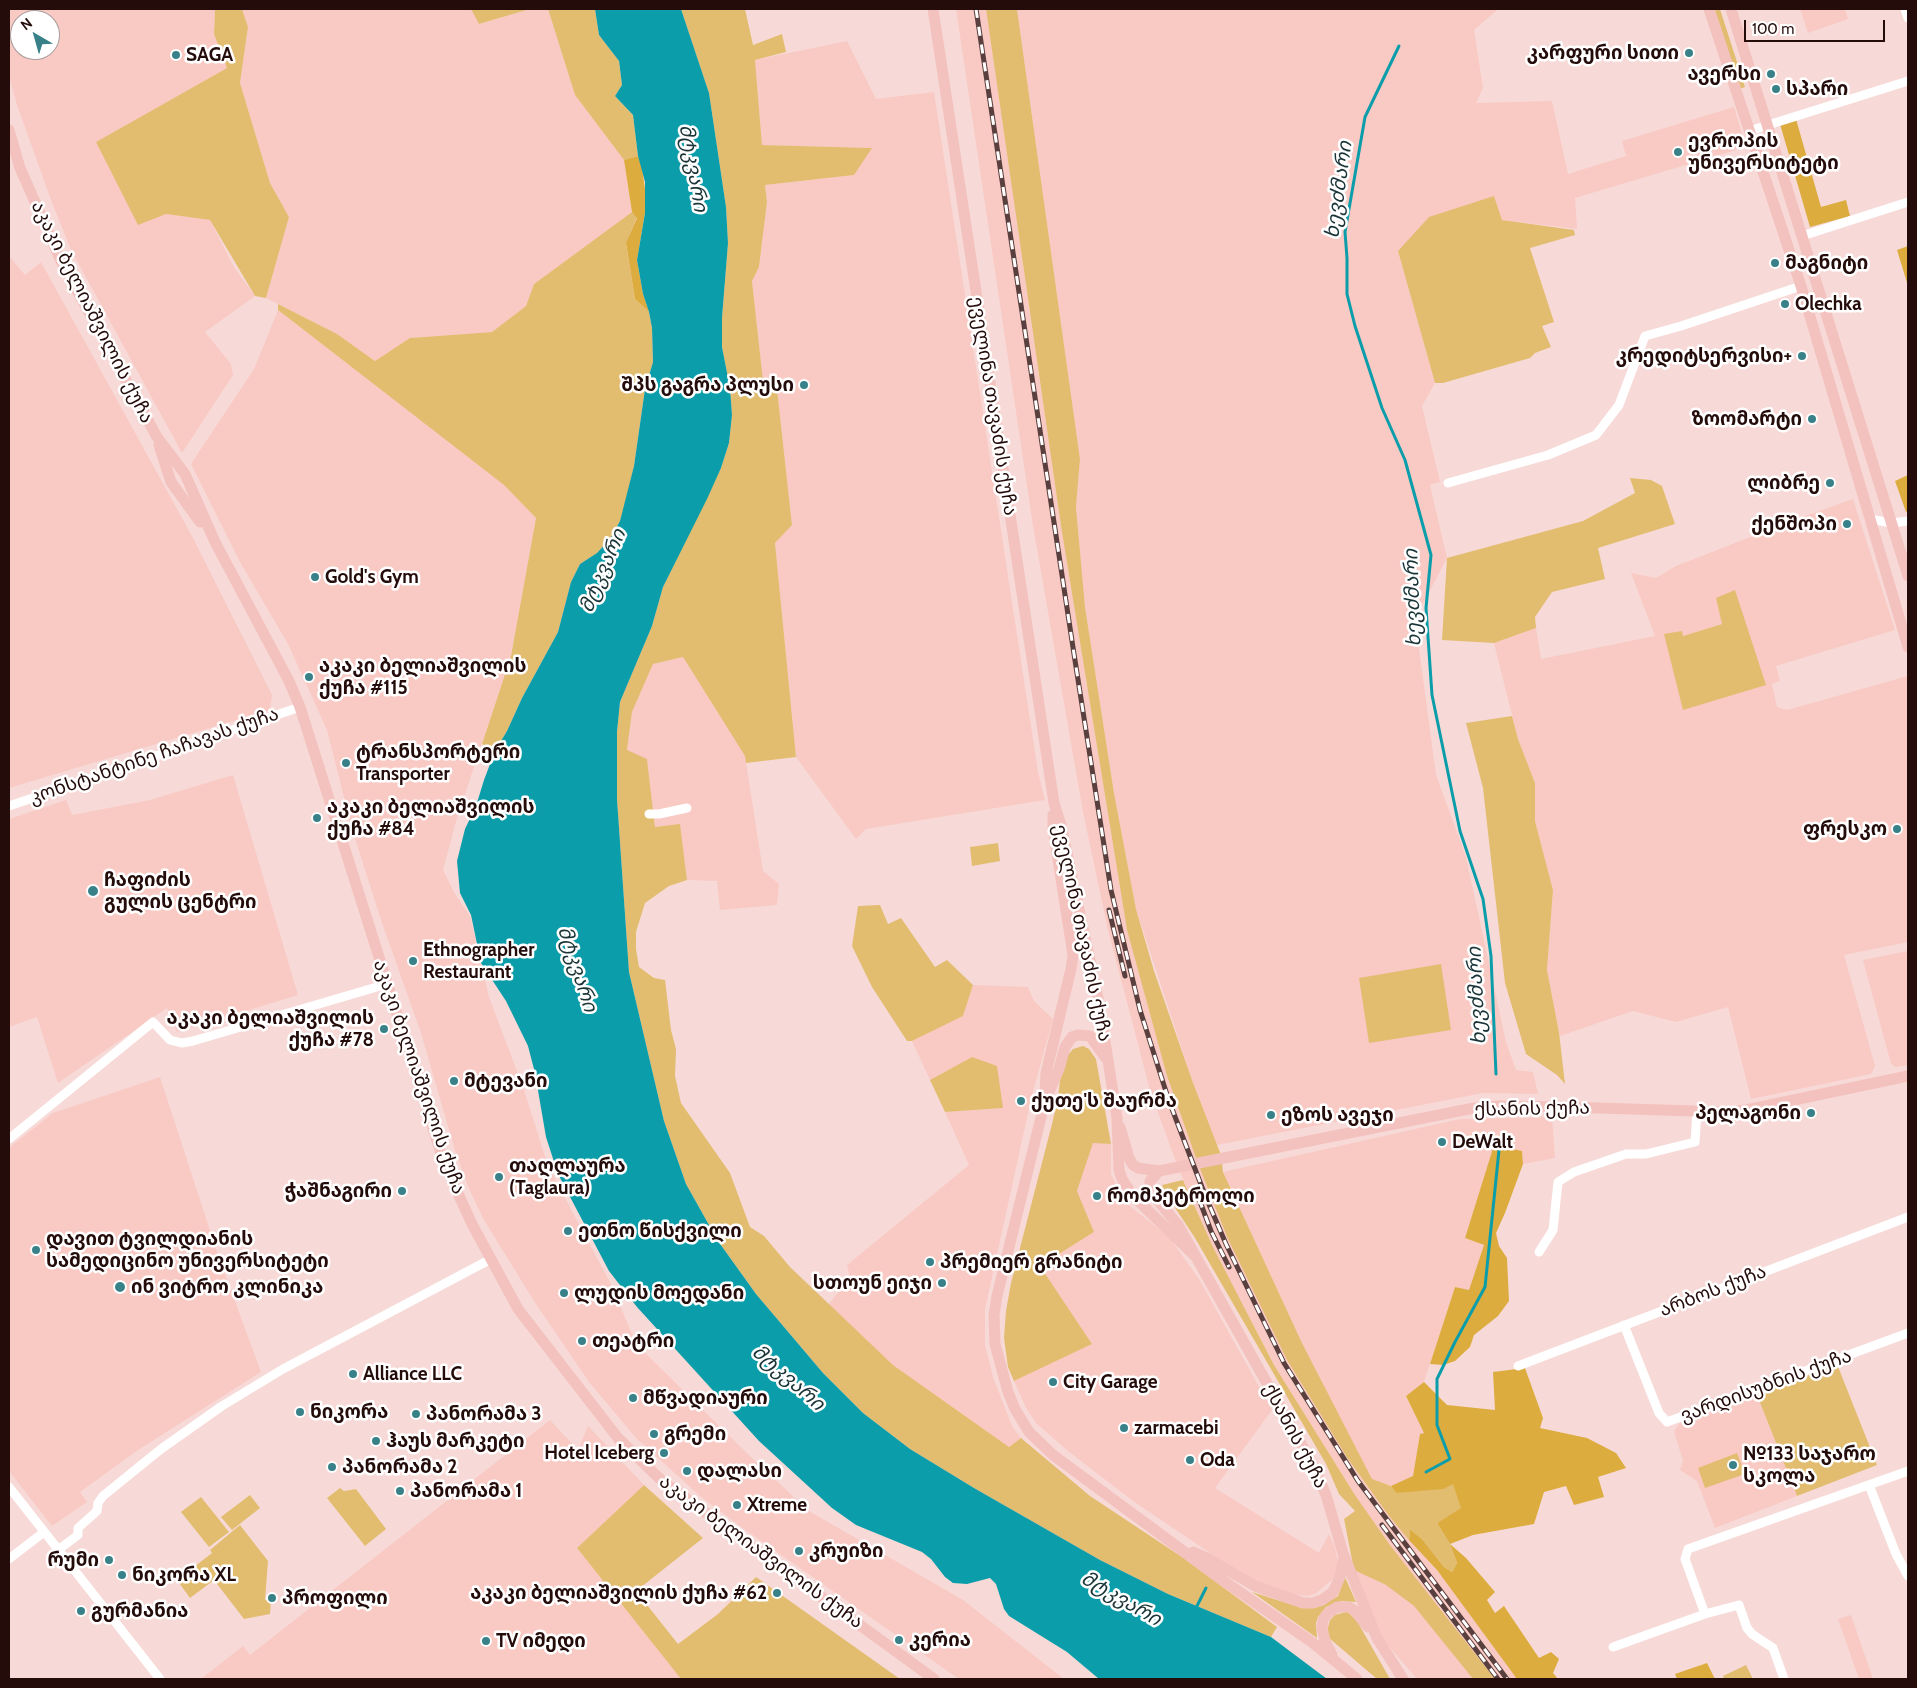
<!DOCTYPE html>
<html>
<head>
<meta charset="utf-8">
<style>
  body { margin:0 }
  #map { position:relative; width:1917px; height:1688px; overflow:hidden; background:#f7dad7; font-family:Cabin,sans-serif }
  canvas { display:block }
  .frame { position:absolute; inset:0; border:10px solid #240c0b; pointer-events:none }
  .north { position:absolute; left:10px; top:10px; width:50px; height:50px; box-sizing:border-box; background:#fff; border:1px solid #a79e9d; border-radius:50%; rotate:322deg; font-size:14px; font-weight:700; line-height:20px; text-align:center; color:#240c0b }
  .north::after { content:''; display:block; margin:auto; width:18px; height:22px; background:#398188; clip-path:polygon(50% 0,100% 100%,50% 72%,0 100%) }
  .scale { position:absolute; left:1744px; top:20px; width:141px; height:22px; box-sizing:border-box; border:2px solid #240c0b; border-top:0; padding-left:6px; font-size:15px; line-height:18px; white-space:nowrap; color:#240c0b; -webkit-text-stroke:4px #fff; paint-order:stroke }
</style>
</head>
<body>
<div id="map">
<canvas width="1917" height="1688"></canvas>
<div class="frame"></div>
<div class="north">N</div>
<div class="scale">100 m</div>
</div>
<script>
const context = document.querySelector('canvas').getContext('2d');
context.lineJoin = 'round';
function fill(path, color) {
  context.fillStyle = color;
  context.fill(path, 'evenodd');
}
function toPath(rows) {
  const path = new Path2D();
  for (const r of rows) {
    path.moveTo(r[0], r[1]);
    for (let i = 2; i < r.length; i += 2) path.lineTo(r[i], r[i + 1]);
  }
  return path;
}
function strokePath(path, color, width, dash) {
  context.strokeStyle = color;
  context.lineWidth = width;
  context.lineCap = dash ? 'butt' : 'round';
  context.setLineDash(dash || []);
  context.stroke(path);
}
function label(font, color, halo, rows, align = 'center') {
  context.font = font + ' Cabin,"Noto Sans Georgian",sans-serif';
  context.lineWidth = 5;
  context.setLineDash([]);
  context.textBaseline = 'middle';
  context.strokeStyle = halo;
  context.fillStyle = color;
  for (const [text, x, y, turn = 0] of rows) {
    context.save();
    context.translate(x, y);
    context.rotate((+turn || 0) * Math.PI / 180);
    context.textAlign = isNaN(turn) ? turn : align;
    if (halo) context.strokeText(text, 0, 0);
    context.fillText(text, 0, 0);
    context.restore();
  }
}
fill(toPath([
  [9,9,215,9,214,34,227,68,96,142,166,214,210,220,234,267,255,296,205,332,231,364,233,375,182,453,71,250,51,200,17,105,9,76],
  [20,20,50,20,50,50,20,50],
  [242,9,471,9,479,24,530,9,548,9,575,95,624,160,632,212,534,284,526,306,492,332,410,338,375,361,337,334,266,298,289,217,270,183,240,83,248,27],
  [956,9,986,9,1061,526,1127,930,1167,1076,1197,1161,1287,1360,1348,1459,1389,1516,1437,1570,1517,1679,1495,1679,1390,1545,1355,1495,1274,1365,1213,1247,1177,1165,1150,1090,1108,930,1083,812,1033,526],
  [1017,9,1495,9,1496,11,1474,30,1483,88,1476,103,1552,101,1568,174,1626,156,1622,141,1734,107,1746,147,1575,198,1577,229,1502,220,1494,196,1398,251,1435,383,1422,406,1440,482,1430,485,1447,558,1415,619,1436,775,1466,857,1506,1042,1516,1070,1533,1072,1538,1094,1483,1093,1217,1145,1192,1080,1136,909,1114,793,1085,607,1076,507,1080,459],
  [1800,9,1845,9,1848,19,1808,33],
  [847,41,876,99,934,92,1038,772,1045,800,866,829,856,839,796,757,775,543,792,525,777,389,764,391,752,281,759,267,767,202,765,185,854,175,871,148,762,145,755,60],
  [9,256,25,275,41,262,193,538,272,695,270,710,9,788],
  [278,310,504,485,536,518,511,656,457,818,443,870,455,894,470,916,489,997,524,1090,548,1166,612,1286,636,1344,752,1458,809,1511,963,1600,1064,1679,959,1679,744,1529,700,1496,636,1438,589,1382,534,1301,484,1220,470,1191,456,1154,421,1033,382,923,352,829,327,730,288,644,240,562,191,464,254,369],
  [1853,499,1895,630,1776,666,1780,681,1772,684,1777,707,1787,710,1908,676,1908,942,1844,955,1875,1066,1871,1074,1751,1099,1728,1007,1676,1022,1633,1011,1560,1036,1547,970,1553,890,1535,821,1535,783,1518,739,1494,643,1536,628,1541,659,1655,636,1631,573,1656,578,1676,566,1789,522],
  [1722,624,1683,710,1682,631,1683,636],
  [683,657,745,756,763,871,779,884,777,905,720,910,717,881,687,880,680,825,655,827,647,759,627,751,632,712,653,664],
  [233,775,298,995,177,1032,167,1008,58,1083,37,1017,9,1027,9,819,66,800,72,815,150,800],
  [1908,951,1908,1065,1896,1067,1891,1064,1863,960],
  [973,985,1028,987,1034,1001,1053,1019,1032,1095,985,1309,985,1345,993,1377,1012,1426,1021,1438,1009,1447,893,1365,828,1305,850,1277,847,1265,969,1165,945,1112,1002,1108,972,1057,930,1080,912,1041,963,1016],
  [160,1077,217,1252,261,1372,138,1450,80,1492,87,1502,52,1526,9,1471,9,1148,53,1113],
  [1552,1117,1555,1158,1523,1164,1522,1151,1494,1146,1465,1238,1484,1245,1469,1290,1455,1287,1424,1382,1406,1396,1424,1433,1420,1434,1413,1477,1391,1486,1372,1480,1302,1343,1223,1172,1460,1119],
  [1093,1142,1111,1144,1111,1174,1126,1203,1169,1237,1199,1279,1272,1410,1215,1488,1319,1553,1329,1534,1335,1547,1339,1569,1332,1580,1315,1594,1307,1596,1291,1594,1247,1578,1133,1501,1068,1451,1036,1423,1026,1408,1014,1381,1092,1344,1040,1266,1094,1232,1077,1191],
  [1757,1395,1797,1496,1715,1528,1697,1481,1680,1470,1683,1461,1674,1431,1679,1424],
  [550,1420,578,1450,588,1426,644,1485,577,1548,681,1679,201,1679,243,1646,250,1655],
  [1354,1570,1386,1585,1414,1606,1473,1679,1417,1679,1385,1642,1365,1603],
  [1851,1615,1873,1679,1859,1679,1838,1619]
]), '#f9c9c4');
fill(toPath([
  [215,9,242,9,248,27,240,83,270,183,289,217,266,298,255,296,210,220,166,214,138,225,96,142,227,68,214,34],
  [471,9,530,9,479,24],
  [548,9,595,9,599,35,619,61,622,85,615,96,633,115,638,156,624,160,575,95],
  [681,9,745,9,753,45,782,34,786,52,755,60,762,145,872,148,854,175,765,185,767,202,759,267,752,281,764,390,777,389,792,525,775,543,796,757,746,763,745,756,683,657,653,664,632,712,627,750,647,759,655,827,680,824,687,880,669,886,645,903,636,932,636,949,639,967,654,978,665,980,671,1030,676,1049,675,1076,681,1103,730,1173,750,1227,764,1236,790,1267,893,1365,1009,1447,1021,1438,1090,1496,1182,1557,1277,1627,1271,1637,1168,1594,1100,1560,974,1488,910,1449,863,1413,823,1373,756,1294,718,1241,686,1184,664,1121,629,972,617,799,617,732,620,702,652,626,663,587,721,468,729,443,732,415,730,388,722,347,722,318,728,243,726,207,709,93],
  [986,9,1017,9,1080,459,1076,507,1085,607,1114,793,1136,909,1154,971,1192,1080,1221,1155,1223,1172,1302,1343,1372,1479,1391,1486,1396,1493,1453,1483,1462,1508,1437,1523,1450,1544,1457,1563,1452,1572,1444,1567,1422,1539,1410,1531,1409,1540,1389,1516,1348,1459,1287,1360,1228,1239,1197,1161,1167,1076,1127,930,1061,526],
  [1713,9,1720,9,1745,87,1739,89],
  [1494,196,1502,220,1574,230,1575,235,1530,248,1554,322,1542,326,1551,347,1535,353,1530,358,1443,383,1435,383,1398,251,1429,217],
  [632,212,637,217,626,244,635,299,649,312,652,328,653,362,645,389,634,466,627,499,620,521,610,539,597,553,580,564,571,582,558,632,522,698,507,731,495,751,482,744,511,656,536,518,504,485,278,310,278,304,337,334,375,361,410,338,492,332,526,306,534,284],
  [1630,478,1651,480,1662,486,1675,524,1598,548,1605,579,1552,592,1535,617,1536,628,1494,643,1442,640,1447,558,1583,521,1635,493],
  [1735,590,1766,685,1683,710,1664,634,1682,631,1683,636,1722,624,1716,598],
  [1512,716,1518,739,1535,783,1535,821,1553,890,1547,970,1559,1032,1565,1084,1557,1075,1526,1054,1505,983,1483,788,1466,723],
  [998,843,1000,861,972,866,970,847],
  [880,905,888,924,901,918,935,967,947,960,973,985,963,1016,912,1041,907,1041,872,987,852,946,858,906],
  [1441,964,1451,1030,1369,1043,1359,978],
  [1083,1046,1089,1049,1096,1059,1111,1144,1093,1143,1077,1191,1094,1232,1040,1266,1092,1344,1014,1381,1008,1367,1004,1338,1006,1311,1011,1283,1052,1124,1058,1098,1062,1062,1073,1049],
  [972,1057,997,1066,1003,1108,945,1112,930,1080],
  [1183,1180,1213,1247,1274,1365,1355,1495,1390,1545,1495,1679,1473,1679,1414,1606,1386,1585,1354,1570,1344,1519,1355,1511,1339,1494,1326,1464,1195,1238,1166,1194,1162,1185],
  [1837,1364,1877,1465,1797,1496,1757,1395],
  [1737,1453,1745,1474,1705,1488,1698,1468],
  [644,1485,703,1538,636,1591,678,1644,718,1614,756,1577,900,1679,681,1679,577,1548],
  [340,1488,344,1491,356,1489,386,1529,365,1546,327,1498],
  [250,1495,260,1508,232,1530,221,1517],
  [201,1497,229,1532,209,1547,181,1512],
  [240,1525,268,1561,265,1600,271,1601,270,1614,244,1619,214,1580,190,1598,177,1580,212,1553,210,1550],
  [1345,1577,1356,1602,1341,1601,1326,1607,1318,1617,1316,1623,1317,1638,1252,1592,1299,1607,1322,1606,1338,1596],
  [1345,1612,1348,1612,1357,1621,1390,1679,1377,1679,1329,1638,1327,1631,1330,1620,1335,1615],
  [1746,1665,1753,1679,1724,1679,1723,1676]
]), '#e2bd70');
fill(toPath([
  [1796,119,1821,207,1846,200,1850,216,1810,227,1780,124],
  [638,156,642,168,646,196,645,213,637,260,643,294,649,312,635,299,626,243,637,218,632,212,624,160],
  [1908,246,1908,286,1897,250],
  [1908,475,1908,511,1906,512,1895,481],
  [1494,1145,1522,1151,1523,1164,1505,1213,1496,1233,1499,1246,1507,1258,1509,1301,1498,1316,1474,1335,1470,1347,1455,1361,1443,1365,1430,1364,1455,1287,1469,1290,1484,1245,1465,1238],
  [1525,1368,1543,1418,1540,1428,1587,1438,1616,1453,1626,1468,1598,1477,1604,1497,1574,1505,1566,1486,1544,1492,1534,1524,1473,1535,1450,1544,1466,1558,1495,1592,1487,1600,1495,1613,1504,1606,1539,1658,1551,1652,1559,1659,1553,1673,1558,1679,1517,1679,1437,1570,1409,1540,1410,1530,1422,1539,1444,1567,1452,1572,1457,1563,1450,1544,1437,1523,1461,1508,1453,1484,1443,1489,1396,1493,1391,1486,1413,1476,1420,1434,1424,1433,1406,1396,1424,1382,1447,1405,1495,1410,1493,1372],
  [1707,1663,1715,1679,1677,1679,1675,1674]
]), '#dcac3f');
fill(toPath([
  [595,9,681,9,709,93,726,207,728,243,722,318,722,347,730,388,732,415,729,443,721,468,707,499,663,587,652,626,620,702,617,732,617,799,629,972,664,1121,686,1184,718,1241,756,1294,823,1373,863,1413,910,1449,974,1488,1100,1560,1168,1594,1271,1637,1327,1679,1099,1679,1067,1652,1009,1616,1004,1609,996,1584,990,1578,967,1584,953,1583,945,1577,931,1559,922,1552,856,1525,832,1508,759,1441,637,1307,609,1271,558,1174,546,1137,535,1073,528,1046,506,1001,481,963,471,915,460,893,457,861,465,829,476,806,484,780,495,751,507,731,522,698,558,632,571,582,580,564,597,553,610,539,620,521,634,466,645,389,653,362,652,328,649,312,643,294,637,260,645,213,645,182,638,156,633,115,615,96,622,85,619,61,599,35]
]), '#0b9eaa');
strokePath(toPath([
  [1399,46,1365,117,1345,232,1347,258,1347,294,1355,326,1382,408,1405,460,1431,555,1426,608,1432,695,1460,831,1483,899,1491,956,1496,1074],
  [1426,1472,1450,1459,1437,1425,1437,1379,1455,1342,1485,1287,1499,1150],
  [1196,1608,1206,1588]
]), '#0b9eaa', 3);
strokePath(toPath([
  [1905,9,1908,18],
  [1749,131,1908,81],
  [1802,236,1908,202],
  [1448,483,1548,455,1596,435,1619,405,1645,336,1681,326,1801,286],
  [1869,519,1892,523,1908,521],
  [9,806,300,707],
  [649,814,659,814,687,808],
  [9,1139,153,1022,170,1040,182,1043,193,1041,387,984],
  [1539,1252,1553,1230,1558,1182,1574,1172,1626,1154,1646,1154,1695,1142,1697,1112],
  [1624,1325,1659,1413,1667,1422,1908,1333],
  [1518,1366,1908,1217],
  [1869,1485,1896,1554,1908,1576],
  [9,1487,160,1679],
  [58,1550,78,1535,78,1528,97,1511,98,1503,103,1496,161,1449,222,1406,283,1369,491,1259],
  [9,1559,44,1532],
  [1705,1614,1685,1559,1688,1549,1908,1471],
  [1613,1647,1705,1614,1739,1605,1747,1628,1752,1634,1773,1648,1784,1679]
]), '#fff', 9);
strokePath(toPath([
  [933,9,1054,803,1061,825,1099,1003,1117,1118,1119,1170,1122,1179,1133,1196,1194,1255],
  [1709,9,1801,286,1908,647],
  [1731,9,1908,576],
  [9,130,20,168,61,261,157,437,185,474,215,542,289,681,300,707,444,1163,472,1224,518,1309,618,1438,662,1481,934,1679],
  [159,445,171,482,200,522],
  [1105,1057,1090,1036,1078,1035,1072,1037,1065,1047,1059,1069,1045,1101,997,1296,994,1315,995,1344,1008,1392,1015,1409,1029,1432,1053,1455,1221,1579,1313,1643,1357,1679],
  [1045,1094,1046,1073,1071,969,1073,955,1053,828,1053,815],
  [1120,1127,1129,1158,1133,1165,1138,1168,1159,1171,1474,1108,1499,1106,1567,1107,1727,1112,1746,1110,1908,1076],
  [1159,1171,1150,1181,1149,1190,1178,1225,1313,1465,1326,1495,1343,1553,1377,1638,1403,1679],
  [1193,1552,1207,1558,1255,1586,1303,1603,1313,1603,1322,1600,1333,1592,1340,1577,1344,1556],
  [1332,1655,1325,1641,1322,1628,1323,1620,1327,1614,1337,1607,1349,1607,1355,1611,1368,1627]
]), '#f3c2be', 11);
const rail = toPath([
  [976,9,1074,654,1111,890,1140,1010,1169,1101,1205,1195,1226,1244,1284,1363,1358,1481,1507,1679],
  [1109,910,1125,976],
  [1199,1199,1211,1231,1229,1267],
  [1382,1525,1498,1679]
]);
strokePath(rail, '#59403e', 5);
strokePath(rail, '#fff', 3, [9]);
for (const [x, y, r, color] of [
  [1689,53,5,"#398188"],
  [176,55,5,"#398188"],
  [1771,74,5,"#398188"],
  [1776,89,5,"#398188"],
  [1678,152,5,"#398188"],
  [1775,263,5,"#398188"],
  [1785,304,5,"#398188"],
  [1802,356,5,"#398188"],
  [804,385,5,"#398188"],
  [1812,419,5,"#398188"],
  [1830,483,5,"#398188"],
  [1847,524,5,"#398188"],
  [315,577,5,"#398188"],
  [309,677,5,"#398188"],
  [346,763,5,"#398188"],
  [317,818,5,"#398188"],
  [1897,829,5,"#398188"],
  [93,891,6,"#398188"],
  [413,961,5,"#398188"],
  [384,1029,5,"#398188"],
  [454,1081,5,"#398188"],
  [1021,1101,5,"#398188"],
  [1811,1113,5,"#398188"],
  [1271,1115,5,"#398188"],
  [1442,1142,5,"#398188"],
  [499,1177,5,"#398188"],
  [402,1191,5,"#398188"],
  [1097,1196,5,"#398188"],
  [568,1231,5,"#398188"],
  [36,1250,5,"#398188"],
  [930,1262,5,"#398188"],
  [942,1283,5,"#398188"],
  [120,1287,6,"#398188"],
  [564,1293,5,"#398188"],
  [582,1341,5,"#398188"],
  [353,1374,5,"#398188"],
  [1053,1382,5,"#398188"],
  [633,1398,5,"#398188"],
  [300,1412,5,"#398188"],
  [416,1414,5,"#398188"],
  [1124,1428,5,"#398188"],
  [654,1434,5,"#398188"],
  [376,1441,5,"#398188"],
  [664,1453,5,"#398188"],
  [1190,1460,5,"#398188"],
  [1733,1465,5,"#398188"],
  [332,1467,5,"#398188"],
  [687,1471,5,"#398188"],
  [400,1491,5,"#398188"],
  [737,1505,5,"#398188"],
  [799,1551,5,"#398188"],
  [109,1560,5,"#398188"],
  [122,1575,5,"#398188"],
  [777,1593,5,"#398188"],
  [272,1598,5,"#398188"],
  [81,1611,5,"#398188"],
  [899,1640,5,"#398188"],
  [486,1641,5,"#398188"]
]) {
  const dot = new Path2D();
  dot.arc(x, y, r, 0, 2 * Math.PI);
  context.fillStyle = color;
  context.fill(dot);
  strokePath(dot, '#fff', 2);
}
label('bold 19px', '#240c0b', '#fff', [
  ["კარფური სითი",1679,53,"right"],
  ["SAGA",186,55],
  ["ავერსი",1761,74,"right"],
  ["სპარი",1786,89],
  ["ევროპის",1688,141],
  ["უნივერსიტეტი",1688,163],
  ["მაგნიტი",1785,263],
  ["Olechka",1795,304],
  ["კრედიტსერვისი+",1792,356,"right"],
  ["შპს გაგრა პლუსი",794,385,"right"],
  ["ზოომარტი",1802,419,"right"],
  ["ლიბრე",1820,483,"right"],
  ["ქენშოპი",1837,524,"right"],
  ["Gold's Gym",325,577],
  ["აკაკი ბელიაშვილის",319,666],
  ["ქუჩა #115",319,688],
  ["ტრანსპორტერი",356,752],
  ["Transporter",356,774],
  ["აკაკი ბელიაშვილის",327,807],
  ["ქუჩა #84",327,829],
  ["ფრესკო",1887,829,"right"],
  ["ჩაფიძის",104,880],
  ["გულის ცენტრი",104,902],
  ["Ethnographer",423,950],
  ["Restaurant",423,972],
  ["აკაკი ბელიაშვილის",374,1018,"right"],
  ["ქუჩა #78",374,1040,"right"],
  ["მტევანი",464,1081],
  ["ქუთე'ს შაურმა",1031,1101],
  ["პელაგონი",1801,1113,"right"],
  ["ეზოს ავეჯი",1281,1115],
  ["DeWalt",1452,1142],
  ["თაღლაურა",509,1166],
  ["(Taglaura)",509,1188],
  ["ჭაშნაგირი",392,1191,"right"],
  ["რომპეტროლი",1107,1196],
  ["ეთნო წისქვილი",578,1231],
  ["დავით ტვილდიანის",46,1239],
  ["სამედიცინო უნივერსიტეტი",46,1261],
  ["პრემიერ გრანიტი",940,1262],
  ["სთოუნ ეიჯი",932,1283,"right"],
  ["ინ ვიტრო კლინიკა",131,1287],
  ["ლუდის მოედანი",574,1293],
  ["თეატრი",592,1341],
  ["Alliance LLC",363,1374],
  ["City Garage",1063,1382],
  ["მწვადიაური",643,1398],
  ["ნიკორა",310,1412],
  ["პანორამა 3",426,1414],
  ["zarmacebi",1134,1428],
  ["გრემი",664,1434],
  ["ჰაუს მარკეტი",386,1441],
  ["Hotel Iceberg",654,1453,"right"],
  ["№133 საჯარო",1743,1454],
  ["სკოლა",1743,1476],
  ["Oda",1200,1460],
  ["პანორამა 2",342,1467],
  ["დალასი",697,1471],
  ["პანორამა 1",410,1491],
  ["Xtreme",747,1505],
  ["კრუიზი",809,1551],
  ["რუმი",99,1560,"right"],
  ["ნიკორა XL",132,1575],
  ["აკაკი ბელიაშვილის ქუჩა #62",767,1593,"right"],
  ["პროფილი",282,1598],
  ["გურმანია",91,1611],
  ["კერია",909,1640],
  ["TV იმედი",496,1641]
], 'left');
label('19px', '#240c0b', '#fff', [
  ["აკაკი ბელიაშვილის ქუჩა",92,312,63],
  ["ეველინა თავაძის ქუჩა",993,406,81],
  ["კონსტანტინე ჩაჩავას ქუჩა",154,756,-19],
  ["ეველინა თავაძის ქუჩა",1082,933,78],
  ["აკაკი ბელიაშვილის ქუჩა",419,1077,71],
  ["ქსანის ქუჩა",1532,1109,-1],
  ["არბოს ქუჩა",1713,1291,-21],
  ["ვარდისუბნის ქუჩა",1766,1386,-20],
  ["ქსანის ქუჩა",1295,1436,62],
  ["აკაკი ბელიაშვილის ქუჩა",761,1552,36]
]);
label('italic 20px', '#1a3437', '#fff', [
  ["მტკვარი",693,168,80],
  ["ხევძმარი",1339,190,-82],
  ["მტკვარი",603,571,-67],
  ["ხევძმარი",1413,598,-92],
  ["მტკვარი",577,969,72],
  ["ხევძმარი",1477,996,-93],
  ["მტკვარი",788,1378,41],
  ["მტკვარი",1121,1599,30]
]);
</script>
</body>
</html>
